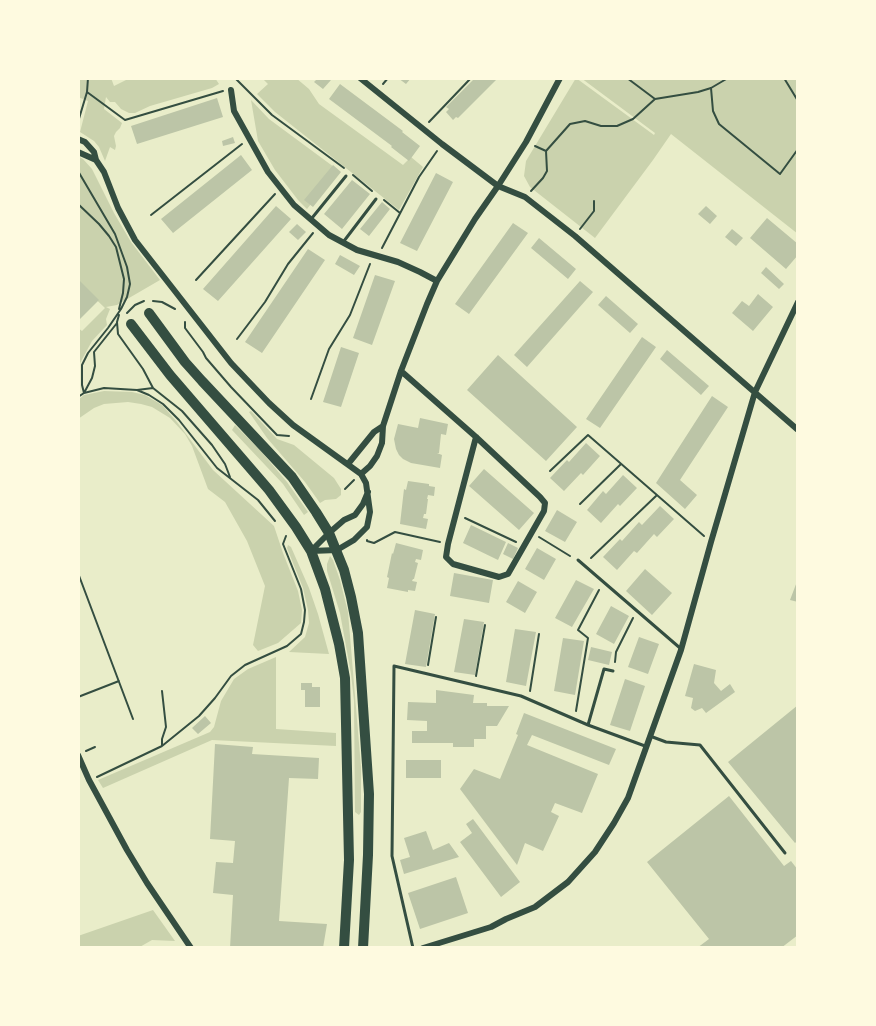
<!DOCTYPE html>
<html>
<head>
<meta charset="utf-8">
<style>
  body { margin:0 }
  #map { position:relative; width:876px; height:1026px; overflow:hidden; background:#e9edc9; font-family:Figtree,sans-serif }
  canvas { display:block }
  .frame { position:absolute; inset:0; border:80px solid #fefae0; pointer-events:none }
</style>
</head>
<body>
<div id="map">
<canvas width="876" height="1026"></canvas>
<div class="frame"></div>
</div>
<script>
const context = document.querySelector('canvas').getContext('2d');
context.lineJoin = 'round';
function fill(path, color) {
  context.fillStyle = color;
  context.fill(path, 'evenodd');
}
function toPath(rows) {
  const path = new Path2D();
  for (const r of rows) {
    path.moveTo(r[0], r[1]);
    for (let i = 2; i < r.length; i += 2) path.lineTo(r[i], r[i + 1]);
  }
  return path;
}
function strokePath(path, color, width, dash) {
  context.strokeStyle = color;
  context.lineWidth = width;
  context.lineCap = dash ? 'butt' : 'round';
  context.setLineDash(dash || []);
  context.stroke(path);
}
fill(toPath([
  [78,78,111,78,114,86,130,78,215,78,219,84,212,88,150,106,135,113,129,113,121,109,115,102,110,102,106,97,104,109,122,123,120,128,116,132,114,136,116,146,115,150,110,147,105,161,99,147,94,141,80,132,88,101,78,97],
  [262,78,296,78,309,89,319,104,403,165,411,157,423,167,399,210,275,112,257,94,268,84],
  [576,78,654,135,655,133,581,78,798,78,798,234,671,134,653,160,595,238,530,187,524,176,526,161],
  [251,100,269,119,338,170,307,209,298,200,275,170,258,141],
  [78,156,83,159,92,169,114,213,131,242,160,280,117,305,106,307,110,309,106,319,107,325,92,341,79,365,79,391,78,392,78,328,82,331,105,308,80,284,78,285],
  [104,391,132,392,145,395,162,405,177,422,213,470,274,526,283,553,298,591,302,610,301,623,278,643,258,651,253,645,265,586,247,541,225,502,208,489,192,446,185,434,170,418,152,407,141,404,128,402,104,404,94,408,78,419,78,400,84,395],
  [251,411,277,439,294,445,334,478,341,489,341,495,336,499,325,500,320,503,305,482,267,438,249,412],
  [235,425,259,449,287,482,308,512,304,515,283,484,232,430],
  [288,545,291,547,309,588,318,614,329,654,289,652,305,637,309,623,308,610,303,588,287,548],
  [330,556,333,560,340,580,348,612,361,767,361,812,359,815,355,812,354,701,351,674,340,613,327,571,327,564],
  [276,657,276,729,336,733,336,746,212,740,103,788,98,780,210,732,214,727,221,701,234,679,248,669],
  [153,910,175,941,152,940,138,948,78,948,78,936]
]), '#cad2ad');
fill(toPath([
  [318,78,329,78,331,80,323,89,314,82],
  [398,78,411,78,406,84],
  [475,78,498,78,458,118,456,117,453,120,446,112,449,109,446,107],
  [340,84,403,131,402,132,420,146,409,161,391,147,392,146,329,99],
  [217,98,223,117,137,144,131,126],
  [233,137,235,143,223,146,222,141],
  [241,155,252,170,173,233,161,219],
  [333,165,341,172,313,207,304,200],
  [436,173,453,182,417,251,400,243],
  [352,180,370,194,342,229,324,214],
  [382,202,390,209,369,236,360,229],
  [276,206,291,219,218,301,203,289],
  [706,206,717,216,710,224,698,214],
  [767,218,798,244,798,255,786,269,750,238],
  [513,223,528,233,469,314,455,304],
  [297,224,306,232,298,240,289,232],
  [732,229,743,238,736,246,725,237],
  [539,238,576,269,568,279,531,248],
  [308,249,325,260,262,353,245,342],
  [340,255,360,266,354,275,335,264],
  [766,267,784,284,779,289,761,273],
  [375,275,395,281,372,345,353,338],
  [78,279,99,300,78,321],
  [580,281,593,292,527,367,514,355],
  [758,294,773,307,753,331,732,313,742,301,749,306],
  [606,296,638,324,630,333,598,305],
  [642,337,656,347,600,428,586,419],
  [341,347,359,353,341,407,323,402],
  [667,350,709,386,701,395,660,359],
  [498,355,577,427,546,461,467,390],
  [712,396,728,407,680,480,697,495,685,509,656,483],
  [420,418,448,424,446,435,441,434,439,453,437,453,442,455,440,468,411,463,403,459,399,455,396,449,394,439,398,424,418,428],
  [586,443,600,456,583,475,581,473,564,491,550,478,567,460,569,462],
  [484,469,534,513,519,530,469,486],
  [623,475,637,488,620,506,618,504,601,523,587,510,603,491,606,494],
  [408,481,429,484,429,486,435,487,434,496,428,495,427,499,428,499,426,514,424,514,423,518,428,519,426,529,400,524,404,489,406,490],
  [660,506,674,519,657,537,654,534,637,553,634,551,617,570,603,557,620,539,622,541,639,522,642,525],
  [557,510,577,522,565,542,545,531],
  [471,525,506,542,498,560,463,543],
  [396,543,423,550,421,560,416,559,415,562,418,563,414,579,413,579,412,581,417,582,415,591,408,590,408,592,387,588,389,578,387,577,392,553,393,554],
  [508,543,518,548,513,559,503,554],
  [537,548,556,559,544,580,525,569],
  [645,569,672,593,652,615,626,591],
  [454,573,493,580,489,603,450,596],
  [798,579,798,602,790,600],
  [576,580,594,589,572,627,555,618],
  [518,581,537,592,525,613,506,602],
  [611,606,629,616,614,644,596,634],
  [415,610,435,614,426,667,405,664],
  [464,619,484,622,475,675,454,672],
  [515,629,536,632,526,686,506,682],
  [639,637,659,644,648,674,628,667],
  [563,638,584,641,575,695,554,691],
  [591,647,612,652,609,665,588,660],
  [694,664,716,670,714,683,721,691,730,684,735,692,706,713,702,708,695,711,691,708,693,698,685,696],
  [625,679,645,686,630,731,610,725],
  [301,683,312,683,312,687,320,687,320,707,305,707,305,690,301,690],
  [436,690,474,695,473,703,487,703,487,706,509,706,497,726,486,726,486,739,474,739,474,747,453,747,453,743,412,743,412,731,427,731,427,721,407,720,408,702,436,703],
  [798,705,798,840,795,843,728,762],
  [524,713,616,749,609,765,532,735,527,745,598,774,582,813,555,803,551,812,559,816,543,851,525,843,517,865,460,789,474,769,500,779,518,735,516,734],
  [205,716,211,723,198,734,192,728],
  [215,744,253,747,252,754,319,758,318,779,289,778,279,921,327,924,323,948,230,948,233,895,213,893,216,862,233,863,235,841,210,839],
  [406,760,441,760,441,778,406,778],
  [729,796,784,866,791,861,798,870,798,935,781,948,697,948,709,939,647,862],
  [473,819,520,882,501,897,460,842,472,833,466,824],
  [426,831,433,850,449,843,459,857,404,874,400,860,410,857,404,838],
  [456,877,468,913,420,929,408,893]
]), '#bcc5a7');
strokePath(toPath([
  [235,78,272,115,344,168],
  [627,78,655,99,698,92,711,88,728,78],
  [784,78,798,101],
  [383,84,388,78],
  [711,88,713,111,719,124,780,174,798,149],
  [87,92,125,120,223,91],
  [78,122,87,92,88,78],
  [429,122,471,78],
  [535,146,546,151],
  [78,171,115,234,127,267,130,284,127,297,121,309,108,328,88,353,82,365,82,385,84,393],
  [353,175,372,191],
  [531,191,543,178,547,171,546,151,570,124,585,121,601,126,617,126,633,119,655,99],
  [384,200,400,213],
  [78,204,99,224,109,236,116,247,124,279,123,293,119,309],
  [151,215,242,144],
  [580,229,594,211,594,201],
  [382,248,419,177,437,151],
  [196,280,275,194],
  [153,301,162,302,175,309],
  [127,313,135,305,144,301],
  [119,315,117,322,118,334,143,369,153,388],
  [185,322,185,328,203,352,206,358,231,387,277,435,289,436],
  [237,339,265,302,288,264,313,233],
  [137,390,149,395,163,404,179,420,217,468,258,500,275,521],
  [84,393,104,388,137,390,153,388,182,411,212,445,225,464,230,477],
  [78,397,84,393,92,378,95,366,94,352,117,323],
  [311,399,329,349,350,315,370,264],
  [550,471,588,435,704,536],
  [345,489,354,480],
  [580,504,621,464],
  [465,518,516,542],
  [539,537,570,556],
  [367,540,367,541,374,543,395,532,440,542],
  [591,558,656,496],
  [78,573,133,719],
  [615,662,616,652,633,618],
  [428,665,436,617],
  [476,676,485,625],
  [162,691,166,727,162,739,162,746],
  [530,691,539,634],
  [78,697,119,681],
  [576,711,588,638,578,630,599,590],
  [86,751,95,747],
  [97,777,162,746,199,716,215,698,231,676,245,665,287,646,301,634,304,622,305,610,301,589,283,544,286,536]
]), '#344e41', 2);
strokePath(toPath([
  [312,218,346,176],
  [344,241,376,199],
  [578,560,680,648],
  [588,725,604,669,613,671],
  [650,736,666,742,700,745,785,853],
  [413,948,392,856,394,666,521,696,588,725,645,746]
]), '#344e41', 3);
strokePath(toPath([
  [360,78,442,144,498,186,525,197,575,236,798,430],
  [231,90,234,111,268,172,294,205,329,235,357,250,398,262,420,272,437,281],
  [78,139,85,142,94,152,96,160,104,172,118,208,135,240,231,363,269,403,293,425,361,474,366,483,370,512,367,527,354,540,337,550,311,551],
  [78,152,96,160],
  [401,371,476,437,540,497,545,503,544,511,508,574,499,577,453,564,446,557,448,544,476,437],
  [348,464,374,432,383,426],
  [361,474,370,466,377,456,382,443,383,426,401,371,427,304,437,281,475,219,498,186,526,142,560,78],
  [311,551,329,533,344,520,355,515,363,504,368,492],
  [78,755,89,780,127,850,147,883,191,948],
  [423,948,491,927,506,919,535,907,568,882,595,852,614,823,628,798,681,650,711,542,755,392,798,302]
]), '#344e41', 6);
strokePath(toPath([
  [149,313,185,362,202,381,292,477,316,512,329,533,344,570,351,597,358,633,369,794,368,855,363,948],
  [131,324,170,375,269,490,296,527,311,551,325,589,339,644,345,678,349,860,344,948]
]), '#344e41', 10);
</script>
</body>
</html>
